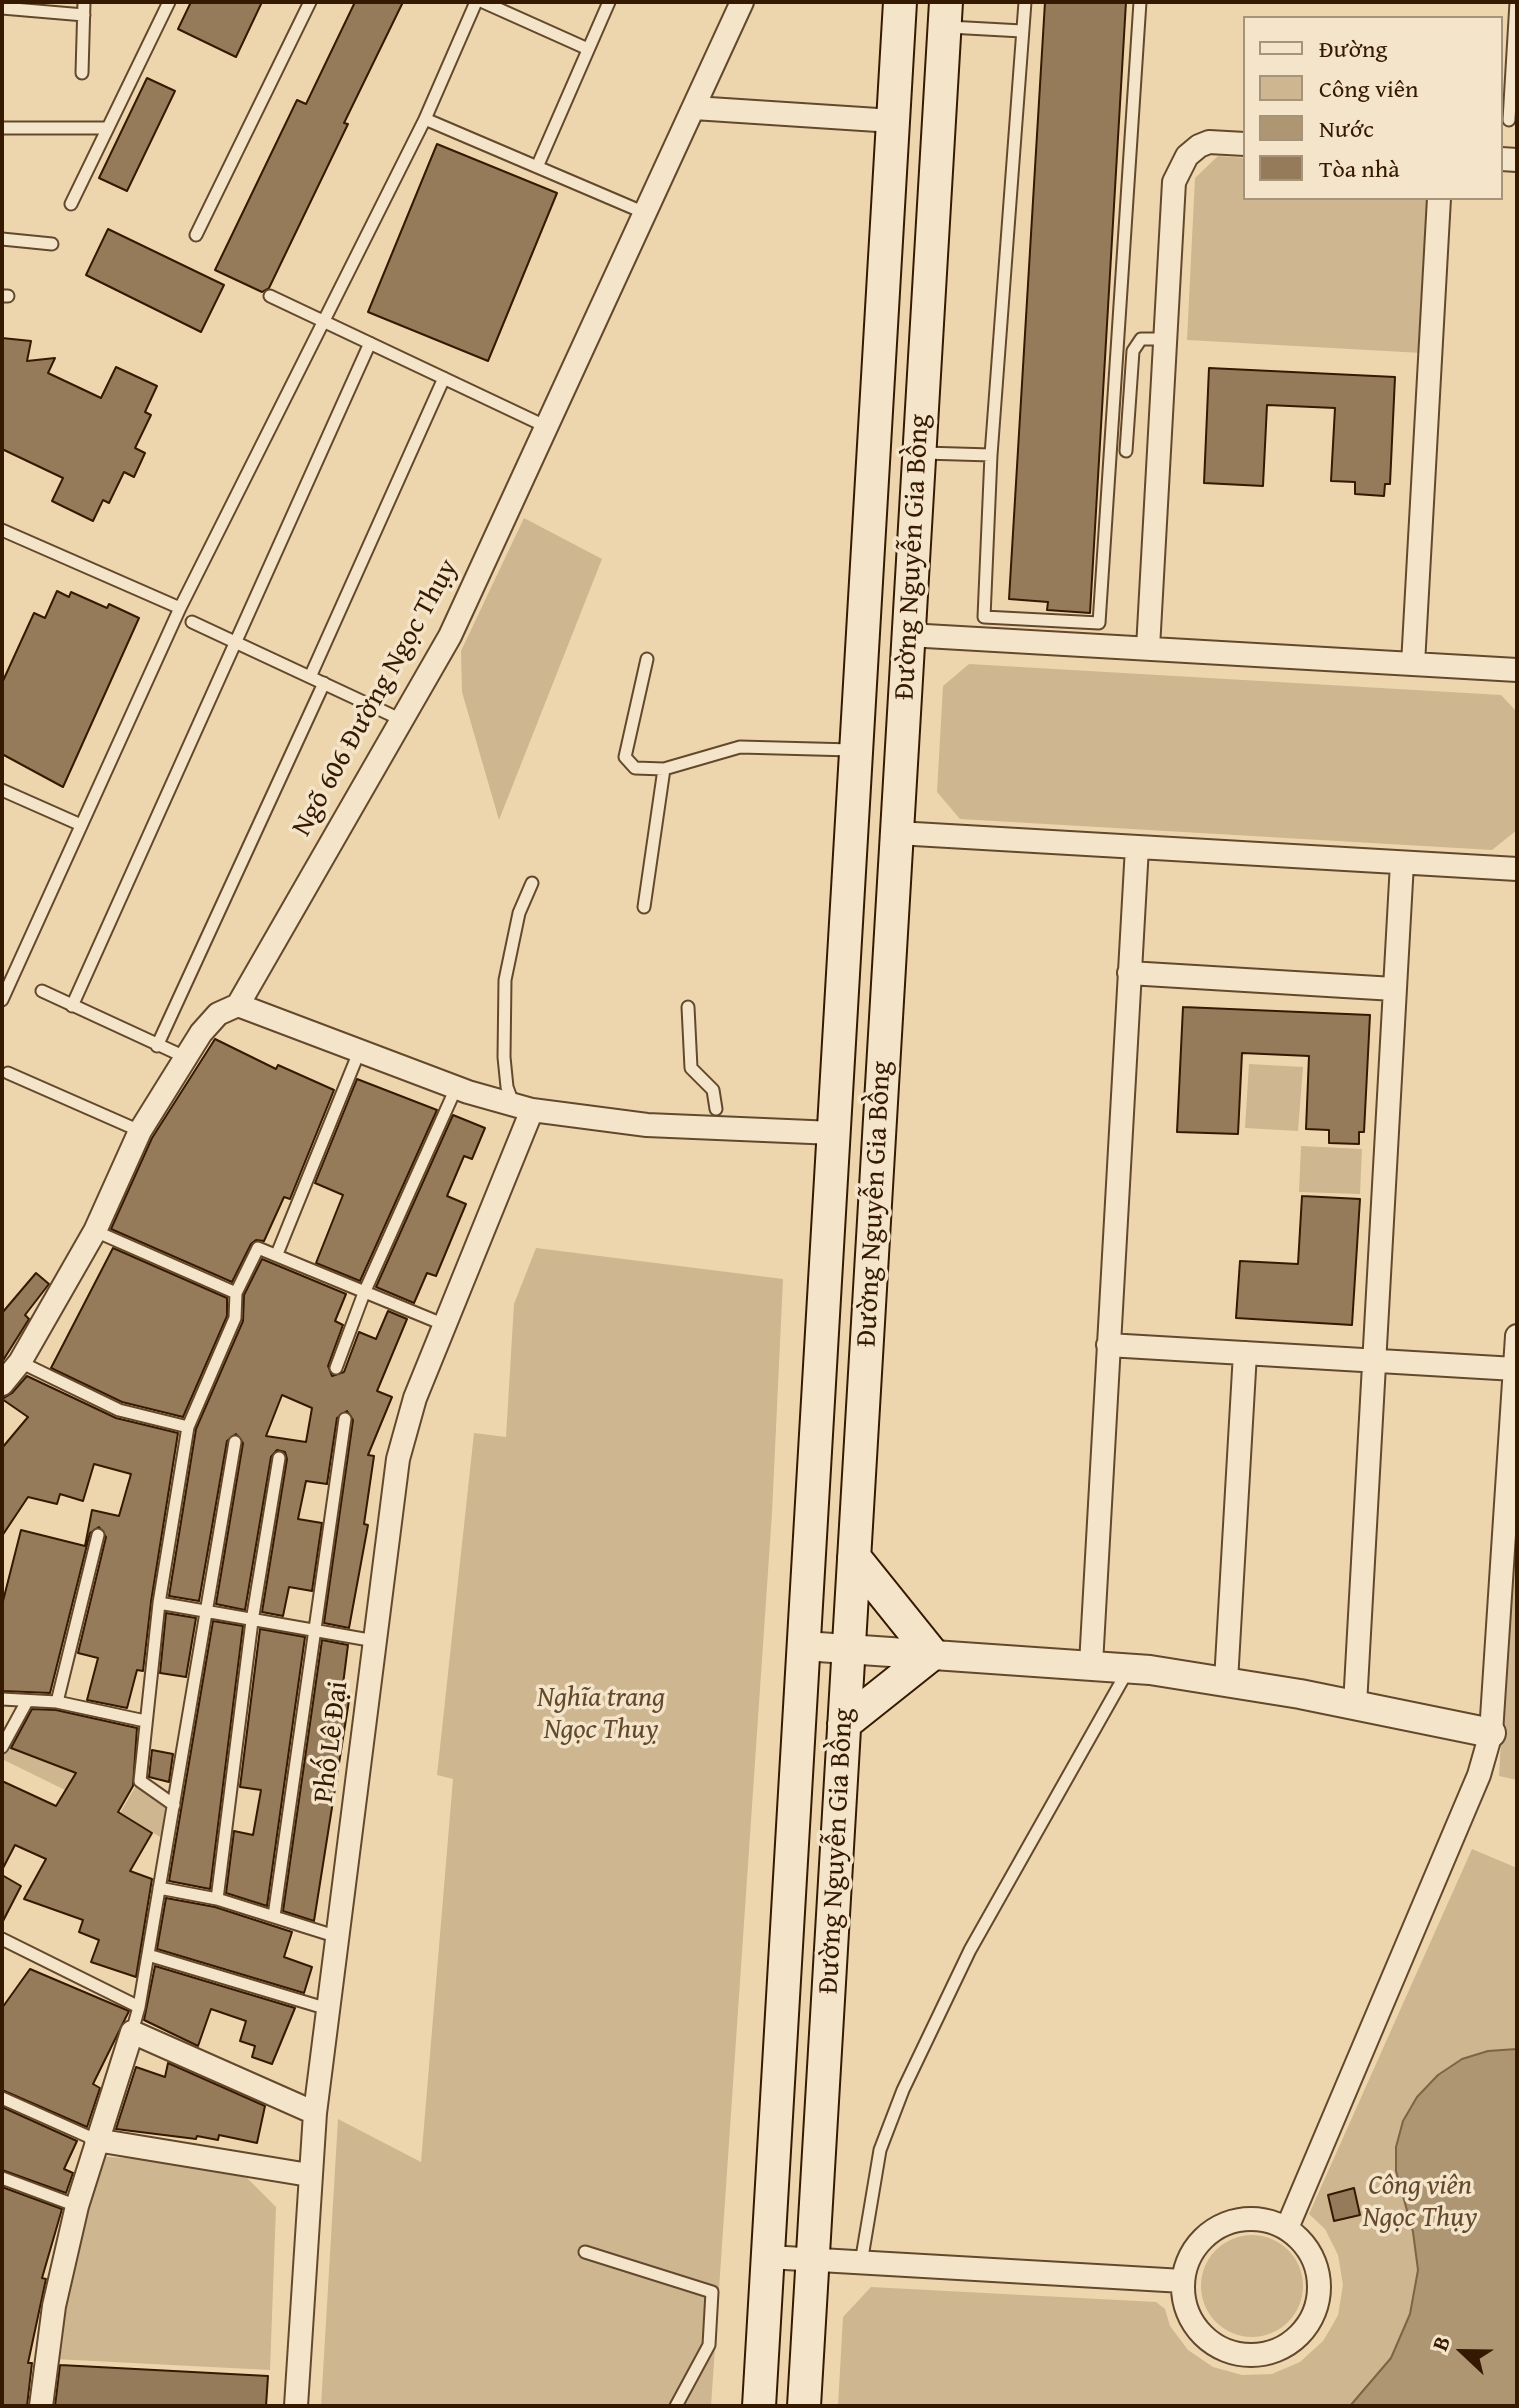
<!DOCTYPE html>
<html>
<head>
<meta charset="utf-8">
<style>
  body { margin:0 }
  #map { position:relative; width:1519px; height:2408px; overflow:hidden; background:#edd6ae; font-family:"Gentium Book Plus",serif }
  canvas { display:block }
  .frame { position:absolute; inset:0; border:4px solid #351900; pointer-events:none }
  .legend { position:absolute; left:1243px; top:16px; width:260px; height:184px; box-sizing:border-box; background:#f3e4ca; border:2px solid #a79379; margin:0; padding:10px 14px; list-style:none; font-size:24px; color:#351900 }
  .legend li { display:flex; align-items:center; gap:16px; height:40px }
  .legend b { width:40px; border:2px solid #a79379 }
  .north { position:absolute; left:1423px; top:2312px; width:80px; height:80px; -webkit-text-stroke:6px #f3e4ca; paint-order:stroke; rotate:292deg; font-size:22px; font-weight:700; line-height:32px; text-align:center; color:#351900 }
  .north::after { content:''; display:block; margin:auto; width:28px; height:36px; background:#351900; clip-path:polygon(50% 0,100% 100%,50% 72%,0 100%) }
</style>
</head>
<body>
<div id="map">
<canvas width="1519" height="2408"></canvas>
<div class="frame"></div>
<ul class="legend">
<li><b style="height:10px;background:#f3e4ca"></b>Đường</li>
<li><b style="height:22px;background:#ceb690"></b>Công viên</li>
<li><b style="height:22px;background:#ae9673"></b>Nước</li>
<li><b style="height:22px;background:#957b5a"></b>Tòa nhà</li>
</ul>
<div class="north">B</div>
</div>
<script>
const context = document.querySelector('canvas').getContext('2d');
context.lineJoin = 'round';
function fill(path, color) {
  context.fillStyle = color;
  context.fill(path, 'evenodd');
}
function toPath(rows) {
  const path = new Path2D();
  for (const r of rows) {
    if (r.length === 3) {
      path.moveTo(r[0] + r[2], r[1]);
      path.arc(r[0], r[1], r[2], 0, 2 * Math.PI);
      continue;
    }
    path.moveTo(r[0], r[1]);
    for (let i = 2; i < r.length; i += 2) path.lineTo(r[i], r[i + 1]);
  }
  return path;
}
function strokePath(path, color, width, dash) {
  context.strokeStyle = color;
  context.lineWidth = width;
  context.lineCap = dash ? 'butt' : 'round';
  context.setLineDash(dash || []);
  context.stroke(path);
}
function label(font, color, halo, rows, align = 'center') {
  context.font = font + ' "Gentium Book Plus",serif';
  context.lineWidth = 7;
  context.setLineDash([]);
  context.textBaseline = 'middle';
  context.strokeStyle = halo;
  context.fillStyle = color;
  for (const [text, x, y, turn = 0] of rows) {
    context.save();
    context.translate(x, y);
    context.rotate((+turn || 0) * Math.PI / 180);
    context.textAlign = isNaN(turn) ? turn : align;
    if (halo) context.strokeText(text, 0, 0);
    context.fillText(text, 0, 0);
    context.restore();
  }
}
fill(toPath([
  [1218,156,1245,158,1245,198,1430,198,1422,353,1187,340,1195,178],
  [524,518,602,559,499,820,462,692,461,651],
  [969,664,1501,695,1517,712,1517,830,1492,850,960,819,937,792,943,686],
  [1249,1064,1303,1067,1298,1131,1245,1128],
  [1301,1146,1362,1149,1360,1194,1299,1192],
  [536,1248,783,1279,772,1513,711,2406,321,2406,338,2119,421,2162,453,1779,437,1775,474,1433,506,1437,514,1304],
  [1517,1460,1517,1780,1499,1776],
  [4,1746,76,1773,65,1790,2,1759],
  [137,1784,173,1808,167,1841,120,1813],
  [1472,1849,1517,1868,1517,2406,838,2406,843,2317,871,2287,1156,2302,1165,2309,1170,2326,1188,2350,1213,2367,1242,2375,1272,2374,1300,2362,1323,2341,1332,2326,1338,2315,1343,2285,1338,2255,1325,2229,1309,2214],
  [93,2156,175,2161,247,2178,276,2207,270,2370,54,2359],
  [1252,2286,51]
]), '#ceb690');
const water = toPath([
  [1517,2049,1517,2406,1350,2406,1391,2358,1410,2314,1418,2270,1413,2232,1396,2171,1396,2147,1403,2121,1417,2097,1438,2075,1462,2059,1488,2051,1517,2049]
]);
fill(water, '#ae9673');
strokePath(water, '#7e6445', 2);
const building = toPath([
  [191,2,262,2,236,57,178,29,191,2],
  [355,2,403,2,344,123,348,124,269,288,262,292,215,270,297,100,306,104,355,2],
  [1045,2,1126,2,1090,613,1047,610,1048,602,1009,599,1045,2],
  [147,78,175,91,127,191,99,178,147,78],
  [437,144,557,193,488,361,368,312,437,144],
  [108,229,224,285,201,332,86,275,108,229],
  [2,338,31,341,27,361,55,358,48,373,101,398,116,367,157,386,145,412,151,415,135,448,145,453,134,477,124,472,109,503,103,500,93,521,52,501,63,478,2,449,2,338],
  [1209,368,1395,377,1390,484,1385,484,1384,496,1355,494,1355,482,1331,481,1335,408,1267,405,1263,486,1204,483,1209,368],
  [57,591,69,597,71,592,107,608,109,604,139,618,63,787,2,754,2,683,34,613,45,618,57,591],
  [1183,1007,1370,1015,1364,1132,1359,1132,1359,1144,1329,1143,1329,1130,1306,1129,1309,1056,1242,1053,1238,1134,1177,1132,1183,1007],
  [215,1039,276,1069,278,1065,334,1090,290,1199,284,1197,264,1241,256,1240,251,1244,232,1282,111,1229,152,1138,215,1039],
  [357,1079,437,1110,360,1281,316,1263,343,1195,315,1183,357,1079],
  [453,1115,485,1128,472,1159,464,1156,447,1196,466,1204,436,1276,427,1273,414,1303,376,1287,453,1115],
  [1302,1196,1360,1199,1352,1325,1236,1318,1240,1261,1298,1264,1302,1196],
  [113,1248,227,1298,227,1316,183,1417,122,1402,51,1368,113,1248],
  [262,1259,346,1294,335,1321,343,1325,328,1366,332,1376,344,1372,359,1332,376,1339,388,1311,407,1319,377,1391,392,1397,368,1455,374,1456,364,1524,368,1525,349,1628,324,1623,353,1420,347,1411,337,1418,327,1484,306,1481,298,1519,322,1523,312,1591,289,1587,283,1616,262,1612,287,1459,285,1452,277,1450,271,1457,245,1610,216,1604,243,1443,236,1434,227,1441,199,1601,169,1596,196,1429,243,1321,244,1295,262,1259],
  [282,1395,312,1408,306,1442,266,1436,282,1395],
  [36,1273,49,1284,25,1315,29,1319,2,1362,2,1313,36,1273],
  [27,1376,116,1418,178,1433,151,1602,143,1671,137,1670,127,1708,87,1700,98,1658,78,1653,106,1537,99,1527,90,1533,50,1693,2,1691,2,1605,21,1530,85,1546,92,1510,119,1516,131,1474,94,1464,83,1501,60,1494,57,1504,28,1497,2,1536,2,1448,28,1417,2,1399,12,1393,27,1376],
  [166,1613,196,1618,186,1677,160,1673,166,1613],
  [213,1621,243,1626,210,1889,169,1881,213,1621],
  [260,1629,305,1637,267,1906,226,1893,234,1831,253,1835,261,1790,240,1787,260,1629],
  [322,1640,348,1645,342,1692,350,1694,314,1921,283,1911,322,1640],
  [32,1709,56,1710,137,1728,133,1786,118,1812,152,1833,130,1871,152,1879,136,1977,91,1962,99,1940,79,1932,83,1920,24,1899,46,1859,15,1845,2,1870,2,1781,56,1806,76,1773,11,1748,32,1709],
  [152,1750,173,1754,169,1782,149,1777,152,1750],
  [2,1875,21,1886,2,1923,2,1875],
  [166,1898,215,1907,292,1932,284,1957,312,1967,304,1993,157,1949,166,1898],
  [155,1966,295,2008,272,2064,252,2057,255,2046,240,2041,246,2021,211,2009,198,2046,144,2020,155,1966],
  [30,1969,129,2011,93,2084,100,2088,87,2127,2,2090,2,2008,30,1969],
  [168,2063,265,2106,257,2143,219,2135,218,2140,197,2136,196,2139,116,2129,136,2067,165,2077,168,2063],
  [2,2107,77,2141,64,2169,73,2173,66,2193,2,2170,2,2107],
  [2,2187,62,2209,42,2278,46,2279,28,2363,32,2363,27,2406,2,2406,2,2187],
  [1354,2188,1360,2215,1334,2221,1328,2195,1354,2188],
  [60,2365,268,2376,266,2406,55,2406,60,2365]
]);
fill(building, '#957b5a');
strokePath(building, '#351900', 2);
const service = toPath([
  [483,2,588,49],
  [2,8,84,15],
  [949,27,1022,31],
  [82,73,84,2],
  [425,119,645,213],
  [1509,120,1516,2],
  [2,128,106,128],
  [537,167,609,2],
  [71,204,169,2],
  [196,235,310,2],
  [2,239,52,244],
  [2,296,8,296],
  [270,296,547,427],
  [1126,451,1133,351,1141,339,1165,339],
  [924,453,991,455,1025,2],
  [991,455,984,617,1099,623,1140,2],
  [2,530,180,608],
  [192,622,402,720],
  [647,659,625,757,635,768,664,769,740,747,852,750],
  [310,677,444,378],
  [2,790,81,825],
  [644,907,664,769],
  [42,991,185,1057],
  [2,1000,180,608,425,119,476,2],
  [72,1006,370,343],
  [688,1007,691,1068,713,1090,716,1109],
  [157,1046,324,683],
  [8,1073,140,1131],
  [514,1106,507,1087,504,1057,505,980,519,913,532,883],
  [95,1231,236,1293],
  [277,1254,359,1052],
  [20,1362,119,1410,188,1427],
  [336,1368,364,1293,456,1088],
  [159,1603,375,1641],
  [2,1699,57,1702,145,1721],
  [57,1702,98,1535],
  [2,1747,26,1703],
  [174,1805,140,1781,159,1603,188,1427,235,1318,236,1293,258,1248,445,1325],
  [159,1888,217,1899,338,1937],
  [217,1899,252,1621,279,1458],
  [274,1916,345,1419],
  [2,1939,139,2007],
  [148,1955,328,2009],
  [132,2032,139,2007,235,1442],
  [2,2098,96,2140],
  [2,2178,77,2206],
  [585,2252,712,2292,709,2345,676,2406],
  [861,2263,880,2150,903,2090,970,1950,1128,1670]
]);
const minor = toPath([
  [694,108,893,121],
  [1501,159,1517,160],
  [908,635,1517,670],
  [1148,648,1174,182,1187,156,1199,146,1209,142,1245,144],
  [1413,664,1439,198],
  [897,833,1517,869],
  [1129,973,1394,989],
  [238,1005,468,1092,532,1110,647,1125,834,1133],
  [1108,1345,1515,1369],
  [2,1384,20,1362,95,1231,140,1131,201,1033,218,1014,238,1005,450,636,742,2],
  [1091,1664,1137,847],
  [1226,1681,1245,1353],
  [1355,1705,1402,863],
  [96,2140,309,2175],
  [1251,2287,68],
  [1287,2228,1479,1775,1491,1733,1517,1336],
  [768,2257,1183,2281],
  [41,2406,54,2306,77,2206,132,2032,315,2113],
  [296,2406,315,2113,398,1459,415,1398,532,1110]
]);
const tertiary = toPath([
  [804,1646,1150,1670,1300,1694,1491,1733]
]);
const secondary = toPath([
  [844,1724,932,1654,854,1557],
  [759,2406,900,2],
  [804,2406,946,2]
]);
strokePath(service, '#63482c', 15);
strokePath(minor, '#63482c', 26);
strokePath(tertiary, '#63482c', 32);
strokePath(secondary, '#351900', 36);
strokePath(service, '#f3e4ca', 11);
strokePath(minor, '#f3e4ca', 22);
strokePath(tertiary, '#f3e4ca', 28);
strokePath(secondary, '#f3e4ca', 32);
label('28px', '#351900', '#f3e4ca', [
  ["Đường Nguyễn Gia Bồng",913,557,-87],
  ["Ngõ 606 Đường Ngọc Thụy",376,698,-61],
  ["Đường Nguyễn Gia Bồng",875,1204,-87],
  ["Phố Lê Đại",332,1742,-83],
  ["Đường Nguyễn Gia Bồng",837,1851,-87]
]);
label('italic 28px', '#63482b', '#f3e4ca', [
  ["Nghĩa trang",601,1699],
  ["Ngọc Thuỵ",601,1731],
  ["Công viên",1420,2187],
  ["Ngọc Thụy",1420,2219]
]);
</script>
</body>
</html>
